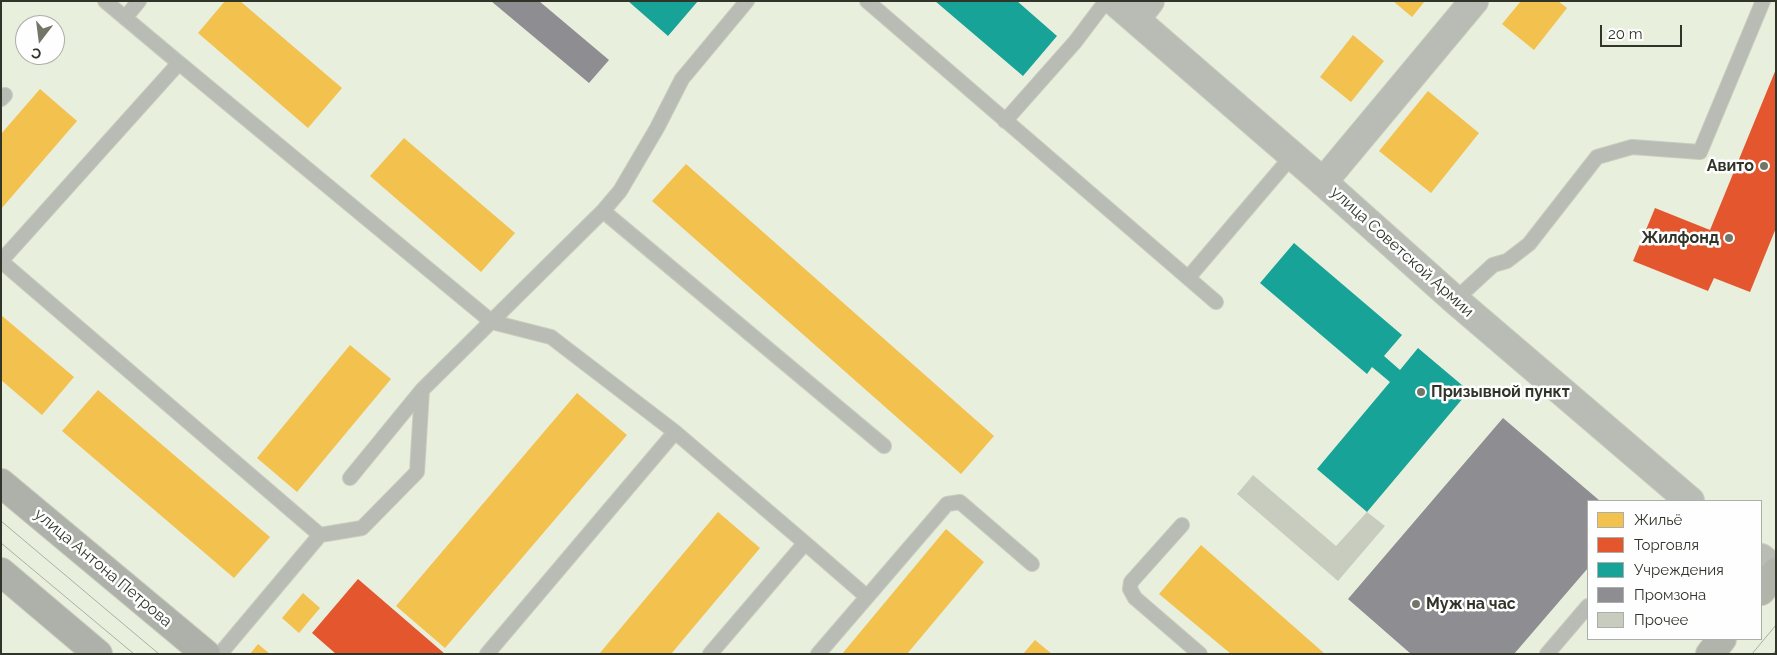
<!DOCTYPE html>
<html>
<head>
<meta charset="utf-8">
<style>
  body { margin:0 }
  #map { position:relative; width:1777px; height:655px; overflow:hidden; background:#e9efdd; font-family:Raleway,sans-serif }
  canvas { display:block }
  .frame { position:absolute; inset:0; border:2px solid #313529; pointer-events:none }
  .legend { position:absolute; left:1587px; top:500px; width:175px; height:140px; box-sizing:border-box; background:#fefefe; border:1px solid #acaea9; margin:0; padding:6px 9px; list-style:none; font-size:15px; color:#313529 }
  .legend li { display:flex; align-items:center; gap:10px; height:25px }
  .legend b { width:25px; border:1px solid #acaea9 }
  .north { position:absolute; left:15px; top:15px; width:50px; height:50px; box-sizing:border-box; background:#fefefe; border:1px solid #acaea9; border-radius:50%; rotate:195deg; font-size:14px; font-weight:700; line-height:20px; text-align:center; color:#313529 }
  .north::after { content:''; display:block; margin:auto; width:18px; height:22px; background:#717668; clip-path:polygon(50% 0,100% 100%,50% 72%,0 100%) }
  .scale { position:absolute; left:1600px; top:25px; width:82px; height:22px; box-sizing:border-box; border:2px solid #313529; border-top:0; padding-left:6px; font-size:15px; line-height:18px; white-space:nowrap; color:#313529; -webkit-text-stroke:4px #fefefe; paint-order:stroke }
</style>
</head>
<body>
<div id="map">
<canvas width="1777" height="655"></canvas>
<div class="frame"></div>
<ul class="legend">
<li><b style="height:14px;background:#f2c14e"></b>Жильё</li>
<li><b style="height:14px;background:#e4572e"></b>Торговля</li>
<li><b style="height:14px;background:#17a398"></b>Учреждения</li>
<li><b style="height:14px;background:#8d8d92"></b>Промзона</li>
<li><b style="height:14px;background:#c7ccbe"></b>Прочее</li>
</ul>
<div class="north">С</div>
<div class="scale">20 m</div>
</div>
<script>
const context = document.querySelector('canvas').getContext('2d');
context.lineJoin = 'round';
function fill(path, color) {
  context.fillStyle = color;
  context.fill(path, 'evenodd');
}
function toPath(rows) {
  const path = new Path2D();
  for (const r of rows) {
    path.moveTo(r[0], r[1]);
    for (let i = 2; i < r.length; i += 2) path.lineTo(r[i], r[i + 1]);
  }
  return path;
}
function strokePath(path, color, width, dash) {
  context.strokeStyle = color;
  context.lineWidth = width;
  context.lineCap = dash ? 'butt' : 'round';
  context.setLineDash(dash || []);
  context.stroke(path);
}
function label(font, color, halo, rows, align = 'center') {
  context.font = font + ' Raleway,sans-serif';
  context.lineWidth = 5;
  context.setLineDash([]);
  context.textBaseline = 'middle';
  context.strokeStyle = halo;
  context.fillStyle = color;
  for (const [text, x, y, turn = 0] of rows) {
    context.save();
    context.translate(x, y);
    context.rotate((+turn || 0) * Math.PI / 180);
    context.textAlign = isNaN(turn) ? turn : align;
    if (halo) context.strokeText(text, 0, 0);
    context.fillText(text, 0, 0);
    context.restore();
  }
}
fill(toPath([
  [225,1,240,1,342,88,308,128,198,33],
  [1393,1,1425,1,1412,17],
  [1521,1,1558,1,1567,8,1534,50,1502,24],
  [1353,35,1384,61,1351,102,1320,77],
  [40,89,77,121,1,209,1,134],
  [1428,91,1479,133,1431,193,1379,151],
  [404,138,515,233,481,272,370,176],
  [686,164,994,436,961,474,652,201],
  [1,315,74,377,42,415,1,380],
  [350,345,391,379,297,492,257,458],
  [98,390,270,537,234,578,62,431],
  [577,393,627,435,445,648,396,606],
  [718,512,760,548,671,654,599,654],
  [946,529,984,562,907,654,842,654],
  [1201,545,1325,654,1231,654,1159,594],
  [303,593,320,608,299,633,282,618],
  [1035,640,1052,654,1023,654],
  [258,644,270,654,250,654]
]), '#f2c14e');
fill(toPath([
  [1776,69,1776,228,1750,292,1714,278,1708,291,1633,261,1655,208,1710,230],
  [358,579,445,654,336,654,312,633]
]), '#e4572e');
fill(toPath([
  [628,1,698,1,668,36],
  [935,1,1017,1,1057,36,1023,76],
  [1294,243,1402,335,1384,356,1400,370,1418,348,1469,391,1367,512,1317,469,1390,382,1372,367,1367,374,1260,283]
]), '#17a398');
fill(toPath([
  [491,1,539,1,609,60,589,83],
  [1503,418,1600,501,1588,501,1588,568,1514,654,1411,654,1348,599]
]), '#8d8d92');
fill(toPath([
  [1253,475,1336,546,1367,512,1385,526,1338,581,1237,494]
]), '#c7ccbe');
const service = toPath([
  [105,1,179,63],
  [867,1,1216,302],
  [125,18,139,1],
  [1,99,5,95],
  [1005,121,1075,42,1106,1],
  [603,211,884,446],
  [1,261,179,63,492,322,551,337,675,432,805,543,710,654],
  [2,262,320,535,220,654],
  [1188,278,1292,156],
  [1455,300,1493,265,1507,261,1529,244,1597,157,1632,147,1700,152,1763,1],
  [350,478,422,390],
  [1182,525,1131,582,1130,589,1135,598,1200,654],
  [320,535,362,528,417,472,422,390,603,211,620,191,657,128,682,79,747,1],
  [805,543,866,596],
  [487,654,675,432],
  [818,654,947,504,960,502,1032,564],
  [1547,654,1588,606]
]);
const minor = toPath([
  [1136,19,1150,1],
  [1323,182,1474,1]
]);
const tertiary = toPath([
  [1114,1,1323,182,1455,300,1690,501],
  [1761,558,1776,570]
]);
const secondary = toPath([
  [1,483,206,654],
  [1,572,98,654]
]);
const primary = toPath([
  [1761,591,1776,572],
  [1710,654,1722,639]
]);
strokePath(service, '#c7ccbe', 16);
strokePath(minor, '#c7ccbe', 30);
strokePath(tertiary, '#c7ccbe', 30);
strokePath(secondary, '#c7ccbe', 30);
strokePath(primary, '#c7ccbe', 30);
strokePath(service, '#b9bcb5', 14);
strokePath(minor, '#b9bcb5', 28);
strokePath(tertiary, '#b9bcb5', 28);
strokePath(secondary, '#aeb1aa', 28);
strokePath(primary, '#b1b4ab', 28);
strokePath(toPath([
  [1,521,159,654],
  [1,543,134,654],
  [1752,654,1776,625],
  [1773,654,1776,650]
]), '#acaea6', 1);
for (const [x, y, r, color] of [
  [1764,166,5,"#717668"],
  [1729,238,5,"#717668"],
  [1421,392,5,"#717668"],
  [1416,604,5,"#717668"]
]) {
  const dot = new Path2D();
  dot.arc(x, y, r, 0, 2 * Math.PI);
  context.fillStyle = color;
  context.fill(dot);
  strokePath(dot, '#fefefe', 2);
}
label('bold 16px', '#313529', '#fefefe', [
  ["Авито",1754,166],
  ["Жилфонд",1719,238],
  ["Призывной пункт",1431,392,"left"],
  ["Муж на час",1426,604,"left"]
], 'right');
label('16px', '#313529', '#fefefe', [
  ["улица Советской Армии",1402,252,42],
  ["улица Антона Петрова",103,568,40]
]);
</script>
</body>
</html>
